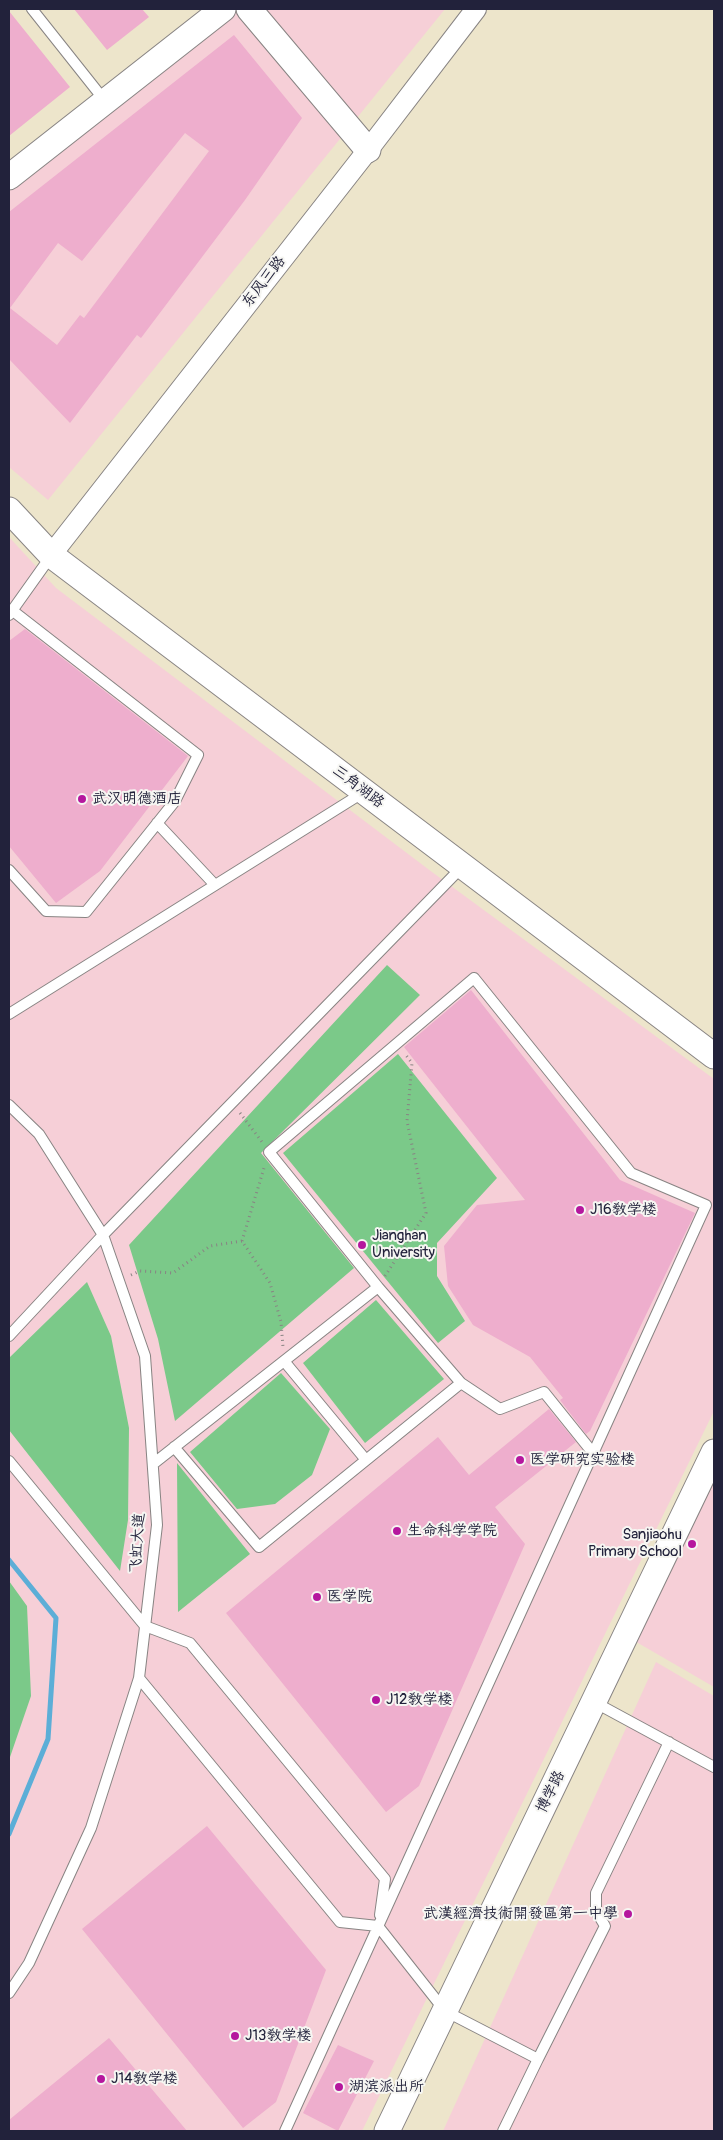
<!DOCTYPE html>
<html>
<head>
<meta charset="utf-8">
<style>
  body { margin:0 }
  #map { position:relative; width:723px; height:2140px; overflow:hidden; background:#ede5cb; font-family:Pangolin,sans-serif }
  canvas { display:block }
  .frame { position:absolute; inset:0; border:10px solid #22223b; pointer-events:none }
</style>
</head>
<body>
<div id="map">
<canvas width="723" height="2140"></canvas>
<div class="frame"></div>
</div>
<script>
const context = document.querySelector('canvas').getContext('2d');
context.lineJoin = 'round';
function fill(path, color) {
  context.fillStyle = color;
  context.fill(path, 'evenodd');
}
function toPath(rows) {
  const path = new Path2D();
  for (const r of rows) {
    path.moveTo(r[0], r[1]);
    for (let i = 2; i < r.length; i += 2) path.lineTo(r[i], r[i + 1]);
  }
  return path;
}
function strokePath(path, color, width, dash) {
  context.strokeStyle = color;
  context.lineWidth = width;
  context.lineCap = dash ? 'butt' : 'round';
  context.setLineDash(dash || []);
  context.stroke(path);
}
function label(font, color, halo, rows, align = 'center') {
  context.font = font + ' Pangolin,"LXGW WenKai TC",sans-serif';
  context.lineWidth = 4;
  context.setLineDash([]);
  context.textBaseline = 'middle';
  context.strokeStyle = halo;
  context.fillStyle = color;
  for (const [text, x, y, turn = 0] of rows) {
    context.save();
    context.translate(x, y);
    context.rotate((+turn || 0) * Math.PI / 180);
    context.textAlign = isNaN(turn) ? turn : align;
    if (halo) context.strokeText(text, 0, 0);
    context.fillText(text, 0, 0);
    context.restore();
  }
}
fill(toPath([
  [224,9,445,9,48,500,9,467,9,190],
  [9,537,56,588,432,872,714,1079,714,1411,362,2131,9,2131],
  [714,1452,714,1687,626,1636],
  [656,1662,714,1696,714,2131,443,2131]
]), '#f6cfd7');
fill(toPath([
  [387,965,420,995,261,1153,354,1268,175,1421,158,1339,129,1245],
  [398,1054,497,1178,437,1243,437,1276,465,1321,438,1343,283,1153],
  [87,1282,111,1336,129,1428,128,1520,120,1571,9,1430,9,1358],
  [376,1300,444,1379,365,1443,303,1363],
  [281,1373,330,1429,312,1475,275,1504,237,1509,190,1452],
  [177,1463,250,1554,178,1612],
  [9,1581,27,1606,31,1696,9,1760]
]), '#7bc989');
strokePath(toPath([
  [9,1560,56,1618,48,1739,9,1834]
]), '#5caed7', 5);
fill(toPath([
  [74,9,142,9,149,17,107,50],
  [9,11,70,87,9,136],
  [234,35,302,118,245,200,141,338,137,335,70,423,9,359,9,212],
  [185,133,209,151,84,318,80,315,57,345,10,308,58,243,82,261],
  [25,629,188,756,100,871,56,903,9,846,9,641],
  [471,990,620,1180,695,1213,590,1431,586,1434,560,1400,563,1398,530,1357,473,1325,448,1286,444,1246,477,1205,525,1200,404,1047],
  [549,1409,576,1442,495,1507,525,1544,419,1786,386,1812,226,1613,438,1437,469,1475],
  [207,1826,326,1970,276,2102,243,2128,82,1929],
  [109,2038,187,2131,9,2131,9,2120],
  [338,2045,374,2061,338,2131,303,2113]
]), '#eeaecd');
const service = toPath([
  [32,9,105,101],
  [9,615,51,556],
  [157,823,215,885],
  [9,870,46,911,86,912,175,801,198,755,13,611],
  [9,1014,364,792],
  [9,1105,39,1134,103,1235,145,1356,157,1525,139,1678,91,1828,29,1963,9,1993],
  [9,1336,103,1235,462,867],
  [284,1361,366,1460],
  [461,1383,500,1409,544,1392,593,1453],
  [174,1447,259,1547,461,1383,378,1287],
  [9,1461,145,1626,190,1643,385,1879,380,1915],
  [153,1464,378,1287,269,1152,474,978,631,1173,706,1205,285,2131],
  [139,1678,340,1922,378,1926,445,2011,538,2059,605,1926,596,1911,596,1893,669,1742],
  [594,1702,714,1767],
  [503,2131,538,2059]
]);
const minor = toPath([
  [51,555,368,150,476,9]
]);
const tertiary = toPath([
  [249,9,368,150],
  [9,177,223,9],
  [9,510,51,555,714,1056],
  [387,2131,714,1452]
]);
strokePath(service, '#888483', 12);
strokePath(minor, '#888483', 22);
strokePath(tertiary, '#888483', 27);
strokePath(toPath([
  [240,1113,262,1142],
  [242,1241,264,1168],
  [131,1275,140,1271,173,1273,210,1246,242,1241,270,1283,281,1322,283,1347],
  [385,1276,426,1213,407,1121,412,1063,405,1054]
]), '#888483', 3, [1, 4]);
strokePath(service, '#fff', 10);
strokePath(minor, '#fff', 20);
strokePath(tertiary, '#fff', 25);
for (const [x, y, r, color] of [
  [82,799,5,"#b5179e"],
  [580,1210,5,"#b5179e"],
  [362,1245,5,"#b5179e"],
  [520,1460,5,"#b5179e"],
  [397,1531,5,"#b5179e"],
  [692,1544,5,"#b5179e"],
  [317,1597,5,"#b5179e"],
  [376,1700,5,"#b5179e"],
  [628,1914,5,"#b5179e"],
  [235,2036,5,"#b5179e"],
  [101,2079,5,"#b5179e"],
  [339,2087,5,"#b5179e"]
]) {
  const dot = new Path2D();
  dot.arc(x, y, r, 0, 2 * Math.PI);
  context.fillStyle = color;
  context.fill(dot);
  strokePath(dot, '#f6f6f2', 2);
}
label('15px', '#22223b', '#f6f6f2', [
  ["东风三路",264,282,-52],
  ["三角湖路",358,787,37],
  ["飞虹大道",138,1543,-86],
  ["博学路",551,1792,-64]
]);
label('15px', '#22223b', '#f6f6f2', [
  ["武汉明德酒店",92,799],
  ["J16教学楼",590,1210],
  ["Jianghan",372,1236],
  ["University",372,1253],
  ["医学研究实验楼",530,1460],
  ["生命科学学院",407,1531],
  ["Sanjiaohu",682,1535,"right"],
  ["Primary School",682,1552,"right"],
  ["医学院",327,1597],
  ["J12教学楼",386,1700],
  ["武漢經濟技術開發區第一中學",618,1914,"right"],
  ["J13教学楼",245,2036],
  ["J14教学楼",111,2079],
  ["湖滨派出所",349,2087]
], 'left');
</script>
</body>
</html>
